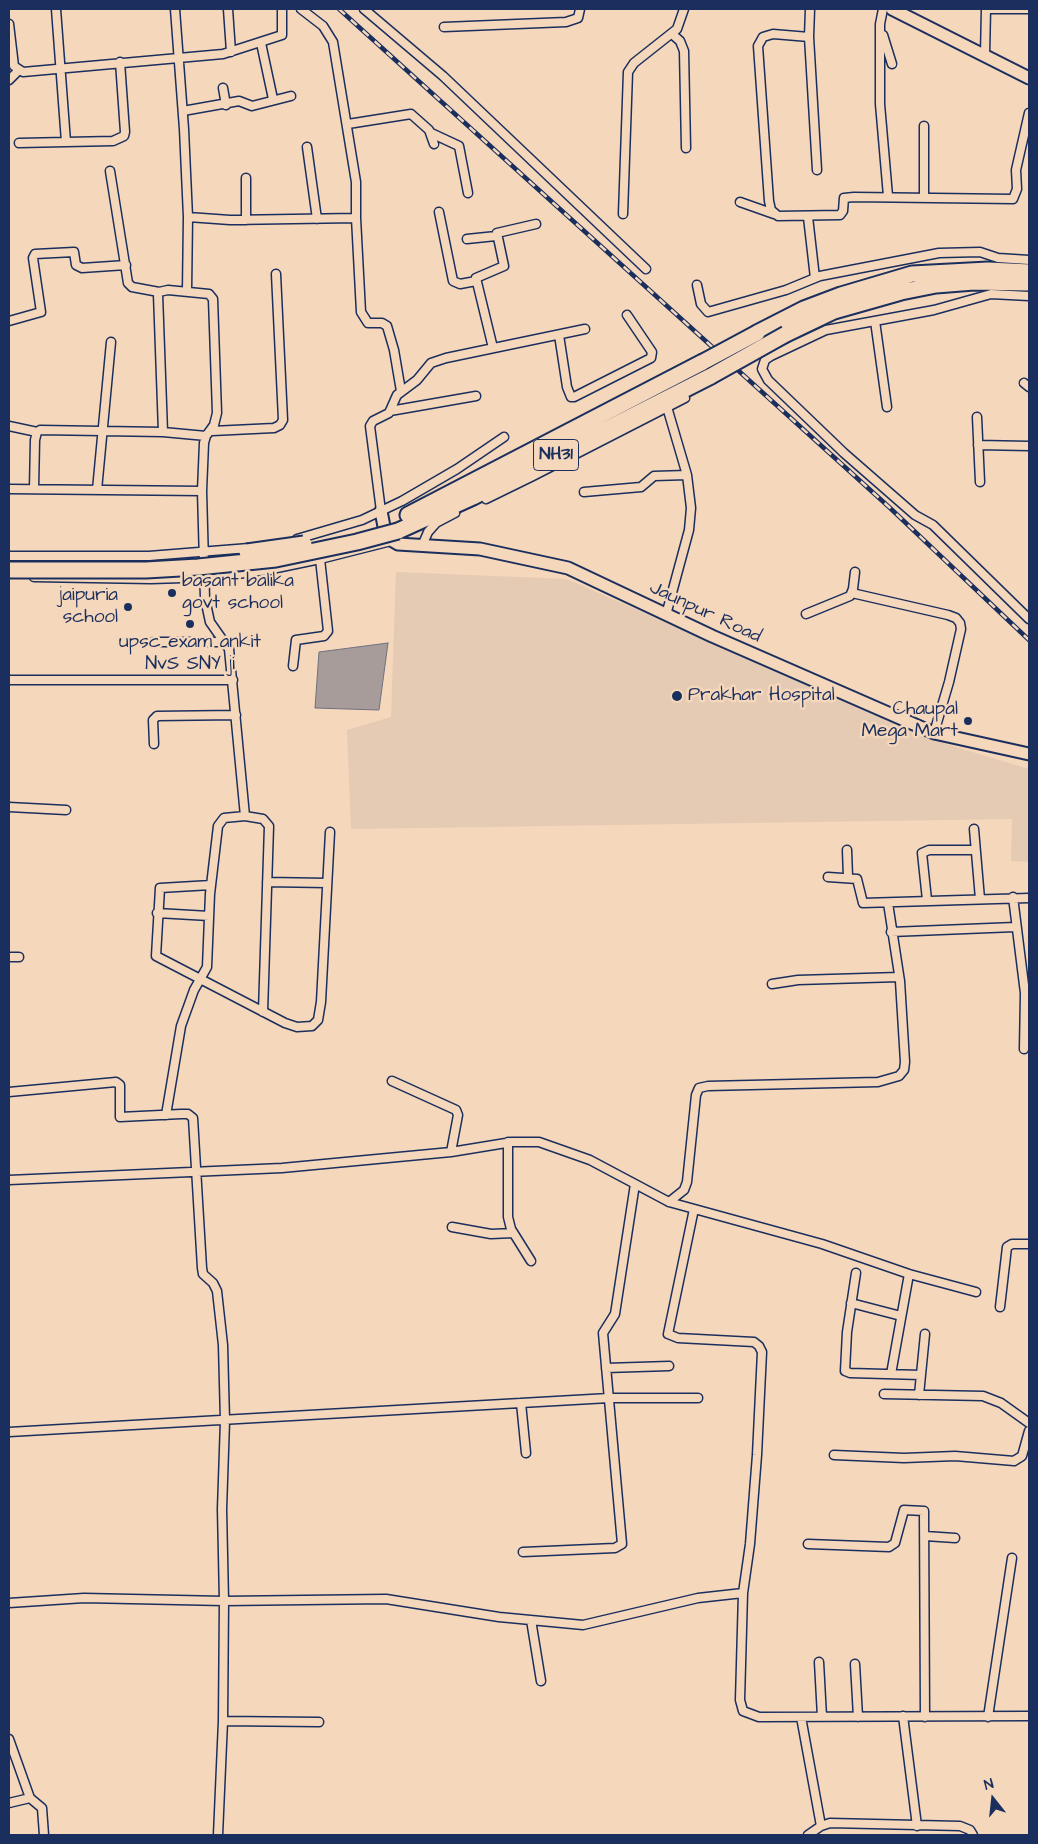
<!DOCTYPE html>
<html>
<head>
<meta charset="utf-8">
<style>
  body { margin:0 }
  #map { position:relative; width:1038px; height:1844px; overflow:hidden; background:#f5d7bb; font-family:"Architects Daughter",sans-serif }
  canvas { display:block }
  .frame { position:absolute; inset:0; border:10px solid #1b2f5e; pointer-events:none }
  .north { position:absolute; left:968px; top:1774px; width:50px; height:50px; -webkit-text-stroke:4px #f5d7bb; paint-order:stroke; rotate:344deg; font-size:14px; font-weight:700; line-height:20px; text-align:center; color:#1b2f5e }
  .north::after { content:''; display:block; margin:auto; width:18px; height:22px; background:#1b2f5e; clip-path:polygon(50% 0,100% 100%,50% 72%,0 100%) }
</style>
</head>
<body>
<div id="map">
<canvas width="1038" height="1844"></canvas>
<div class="frame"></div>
<div class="north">N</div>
</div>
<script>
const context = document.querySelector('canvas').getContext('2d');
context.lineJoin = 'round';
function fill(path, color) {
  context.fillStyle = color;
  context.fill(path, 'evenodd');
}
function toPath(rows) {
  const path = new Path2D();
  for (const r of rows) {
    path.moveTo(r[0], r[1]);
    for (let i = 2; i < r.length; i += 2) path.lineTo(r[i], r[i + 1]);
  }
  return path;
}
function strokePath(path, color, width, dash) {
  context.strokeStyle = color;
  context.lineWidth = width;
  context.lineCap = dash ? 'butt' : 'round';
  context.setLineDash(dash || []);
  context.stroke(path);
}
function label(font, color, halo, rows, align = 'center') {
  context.font = font + ' "Architects Daughter",sans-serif';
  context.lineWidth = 5;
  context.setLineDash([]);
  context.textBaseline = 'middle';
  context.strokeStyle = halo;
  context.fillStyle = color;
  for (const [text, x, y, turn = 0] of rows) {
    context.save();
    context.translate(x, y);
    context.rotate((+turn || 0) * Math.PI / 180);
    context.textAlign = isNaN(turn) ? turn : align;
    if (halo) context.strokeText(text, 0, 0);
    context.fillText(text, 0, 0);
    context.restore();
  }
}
fill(toPath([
  [396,572,567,579,933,740,1029,769,1029,862,1011,861,1012,819,351,829,347,730,391,717]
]), '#e5cab4');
const water = toPath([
  [388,643,379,710,315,708,319,652,388,643]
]);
fill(water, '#a89c9a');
strokePath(water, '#707082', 1);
const street = toPath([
  [56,9,66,142],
  [175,9,184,129,188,217,187,291],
  [228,9,231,52],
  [301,9,323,26,333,42,356,182,356,218,361,312,368,323,382,323,387,326,394,350,401,391],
  [364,9,443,76,646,269],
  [810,9,809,37,817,170],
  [883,9,880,24,880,104,888,196],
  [986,9,1029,9],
  [9,24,14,66,23,72,223,54,282,35,282,9],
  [444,27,566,22,578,18,580,9],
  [672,34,680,41,684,51,686,148],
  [883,35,892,64],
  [809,37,773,34,763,37,758,46,769,201,771,210,778,216,840,215,843,211,844,198,854,197,1013,199,1017,189,1016,170,1029,113],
  [261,43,273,99],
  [985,55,986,9],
  [9,80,18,71],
  [223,88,226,105],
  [183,111,239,101,252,106,291,96],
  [348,124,411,114,429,130,434,144],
  [924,126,924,196],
  [431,133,459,146,468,193],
  [19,143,113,141,124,136,125,132,120,62],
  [307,147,317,219],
  [110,171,128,283,132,287,159,292],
  [246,178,246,220],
  [740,202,774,214],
  [439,212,453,281,460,284,476,281],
  [623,214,628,72,634,63,677,29,684,9],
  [188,217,230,220,356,218],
  [808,217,815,278],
  [467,239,496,236],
  [697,285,701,304,708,312,786,290,820,276,939,253,980,252,998,258,1029,260],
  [1029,296,991,294,934,310,826,330,771,356,765,360,762,369,768,380,844,453,915,515,933,525,1029,619],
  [9,321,41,312,33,258,35,254,74,252,76,265,82,268,126,265],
  [875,321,887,407],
  [559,335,567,387,571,397,574,397,651,358,652,352,627,315],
  [493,348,476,278,504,266,497,233,536,224],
  [1024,383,1029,387],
  [390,411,476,396],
  [977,417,980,482],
  [9,426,37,432],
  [212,431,274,428,280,425,283,420,276,274],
  [163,432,158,294,159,292,168,290,209,294,213,299,217,413,214,425,206,436,204,443,202,491,205,599,210,622,229,649,245,816],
  [978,445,1029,446],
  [9,489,202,491],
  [34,489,35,440,37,432,40,430,163,432,206,436],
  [97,490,111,342],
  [584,492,641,487,654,476,687,475],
  [486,499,533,476,685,398],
  [381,511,370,426,373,421,389,413,397,395,417,380,431,363,446,358,585,329],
  [297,539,362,520,402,501,457,469,504,437],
  [422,546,428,532,436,523,455,513],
  [9,556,149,556,249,548],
  [34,577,151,579,215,577,267,570,320,559,391,541],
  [852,593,948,615,956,618,960,623,961,629,949,682,934,733],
  [806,614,850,596,853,589,855,572],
  [666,615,689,530,691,508,687,475,667,407],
  [153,642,225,642],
  [293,666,296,640,324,636,328,631,320,559],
  [9,680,233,680],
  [154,744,153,720,157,716,236,715],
  [9,807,66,810],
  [974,829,980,899],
  [847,850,848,877],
  [828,877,857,879,863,903,1029,898],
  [267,882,327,883],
  [211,885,160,888,156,956,285,1023,297,1027,312,1026,318,1020,321,1002,330,832],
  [1013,897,1025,993,1024,1049],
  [927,900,922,853,929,850,975,850],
  [157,913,209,916],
  [891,932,1015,927],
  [9,957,19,957],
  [772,984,798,980,899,977],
  [392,1081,456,1110,458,1115,451,1152],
  [9,1092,116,1082,120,1085,120,1117,181,1114,188,1114,193,1118,202,1268,203,1274,213,1283,217,1291,223,1345,225,1421,222,1509,224,1601,223,1721,218,1835],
  [166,1115,181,1026,194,990,207,967,210,894,218,826,224,818,245,816,263,819,269,826,263,1012],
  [508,1142,508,1217,511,1229,531,1261],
  [9,1180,282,1168,451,1152,512,1142,539,1142,590,1160,669,1202,822,1244,909,1274,976,1292],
  [669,1202,684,1190,687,1182,696,1095,699,1088,708,1086,878,1082,899,1076,904,1070,905,1062,900,981,888,903],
  [694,1209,668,1334,678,1338,754,1342,759,1346,762,1352,757,1455,750,1544,743,1593,740,1700,743,1711,759,1717,1029,1716],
  [452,1227,491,1234,513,1233],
  [856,1273,847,1332,845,1371,850,1373,921,1375],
  [851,1303,901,1316],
  [1000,1307,1007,1247,1012,1244,1029,1244],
  [606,1368,669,1366],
  [891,1374,909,1274],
  [884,1394,983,1396,1001,1403,1029,1423],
  [919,1395,925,1334],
  [521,1403,526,1453],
  [9,1432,609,1398,698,1398],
  [834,1455,904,1458,955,1456,1014,1461,1022,1456,1029,1431],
  [925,1536,955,1538],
  [808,1544,889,1547,895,1543,904,1510,924,1511,925,1717],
  [523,1552,615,1548,622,1544,603,1333,615,1314,635,1184],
  [9,1603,84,1598,224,1601,386,1599,499,1617,583,1625,698,1598,743,1593],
  [531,1620,541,1681],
  [819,1662,822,1717],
  [855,1664,858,1717],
  [903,1716,917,1826],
  [801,1717,821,1826],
  [988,1717,1012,1558],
  [223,1721,319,1722],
  [9,1739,30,1798,42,1808,44,1835],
  [9,1803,30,1798],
  [808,1835,821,1826,830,1823,960,1826,970,1830,973,1835]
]);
const secondary = toPath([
  [892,9,1029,78],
  [381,511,386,537,398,544,480,549,568,568,712,636,934,733,1029,754]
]);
const highway = toPath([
  [757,333,804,309,841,295,912,274,988,270,1029,272],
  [786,334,834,311,901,292,936,285,974,282,1029,283],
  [408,515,703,362],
  [398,531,473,497,711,376]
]);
strokePath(street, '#1b2f5e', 11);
strokePath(secondary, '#1b2f5e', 15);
strokePath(highway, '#1b2f5e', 19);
strokePath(street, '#f5d7bb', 8);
strokePath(secondary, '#f5d7bb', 11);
strokePath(highway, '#f5d7bb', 15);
const rail = toPath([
  [339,9,889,507,1029,640]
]);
strokePath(rail, '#1b2f5e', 4.5);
strokePath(rail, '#f5d7bb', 2.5, [8]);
const highwayBridge = toPath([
  [703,362,757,333],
  [711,376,786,334],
  [247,552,304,544],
  [9,570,146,570,198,567,276,559,357,542,398,531]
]);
strokePath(highwayBridge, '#1b2f5e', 19, []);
strokePath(highwayBridge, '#f5d7bb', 15);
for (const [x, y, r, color] of [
  [172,593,5,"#1b2f5e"],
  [128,607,5,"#1b2f5e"],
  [190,624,5,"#1b2f5e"],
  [677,696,6,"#1b2f5e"],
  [968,721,5,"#1b2f5e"]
]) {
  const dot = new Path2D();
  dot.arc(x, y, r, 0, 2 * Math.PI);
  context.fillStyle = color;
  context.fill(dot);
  strokePath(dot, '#f5d7bb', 2);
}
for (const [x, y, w] of [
  [556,455,45]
]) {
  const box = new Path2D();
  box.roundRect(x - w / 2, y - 15.5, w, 31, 4);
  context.fillStyle = '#f5d7bb';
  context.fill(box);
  strokePath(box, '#1b2f5e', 1);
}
label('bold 18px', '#1b2f5e', null, [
  ["NH31",556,455]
]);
label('19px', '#1b2f5e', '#f5d7bb', [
  ["basant balika",182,582],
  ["govt school",182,604],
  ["jaipuria",118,596,"right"],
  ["school",118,618,"right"],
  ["upsc exam ankit",190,643,"center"],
  ["NvS SNY ji",190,665,"center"],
  ["Prakhar Hospital",688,696],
  ["Chaupal",958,710,"right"],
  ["Mega Mart",958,732,"right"]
], 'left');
label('19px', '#1b2f5e', '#f5d7bb', [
  ["Jaunpur Road",705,613,25]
]);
</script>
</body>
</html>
